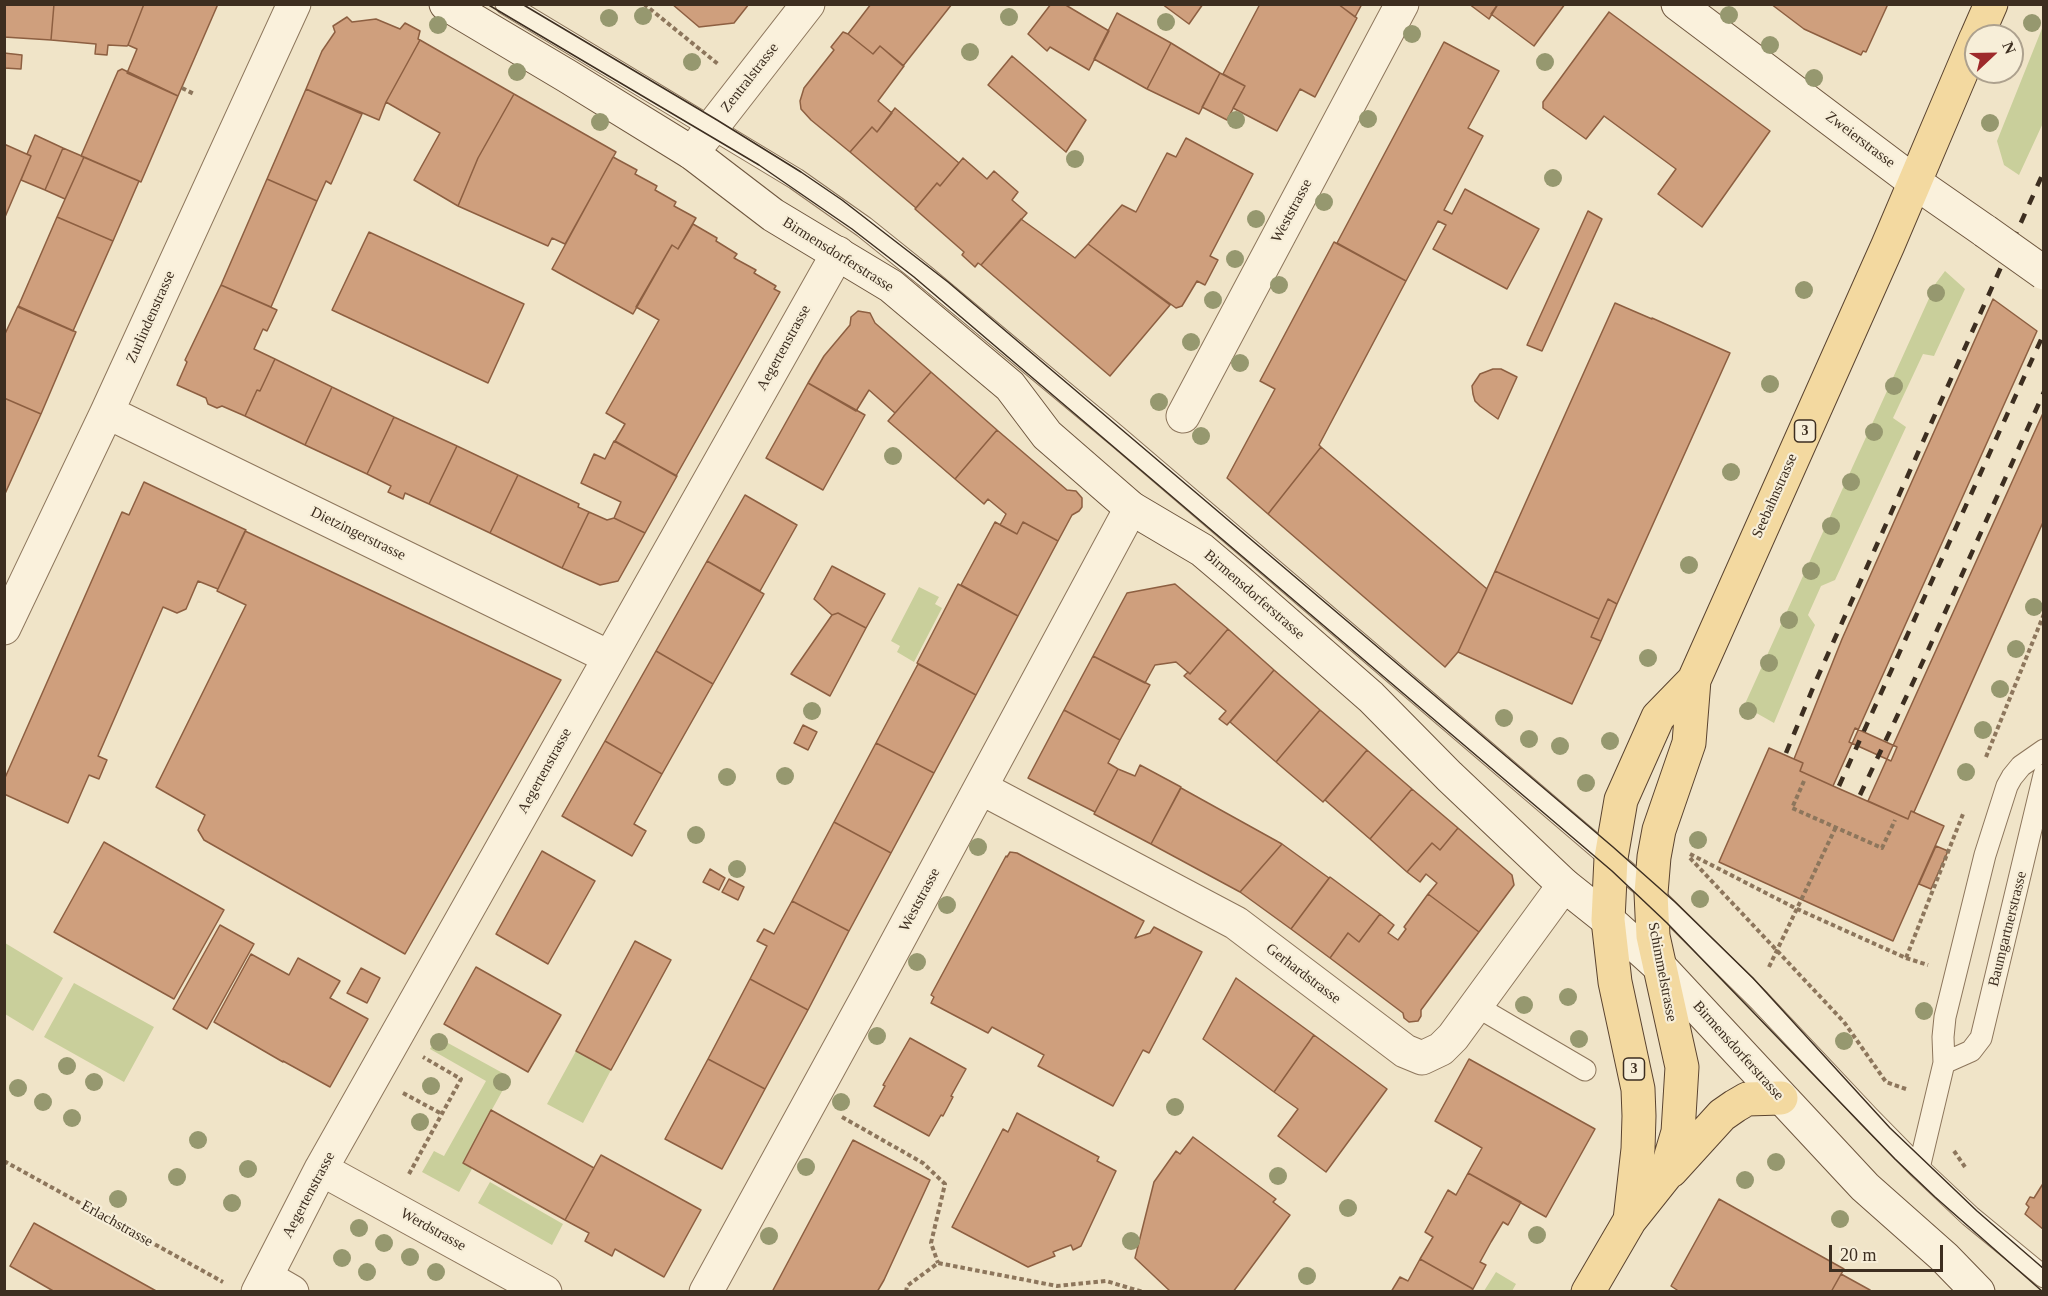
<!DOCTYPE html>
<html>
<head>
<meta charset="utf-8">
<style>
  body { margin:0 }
  #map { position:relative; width:2048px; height:1296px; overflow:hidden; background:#f0e4c8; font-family:"Times New Roman",serif }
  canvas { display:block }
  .frame { position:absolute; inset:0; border:6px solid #3d2e20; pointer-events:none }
  .north { position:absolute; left:1964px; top:24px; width:60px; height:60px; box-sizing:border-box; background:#f7eed8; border:2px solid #ada18e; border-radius:50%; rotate:68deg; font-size:16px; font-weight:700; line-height:24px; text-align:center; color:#3d2e20 }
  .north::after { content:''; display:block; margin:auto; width:21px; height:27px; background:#9e2a2b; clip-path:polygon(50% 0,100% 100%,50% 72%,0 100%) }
  .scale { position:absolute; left:1829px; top:1245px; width:114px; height:27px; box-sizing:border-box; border:3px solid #3d2e20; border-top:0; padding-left:8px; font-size:18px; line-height:21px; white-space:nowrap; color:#3d2e20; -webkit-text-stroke:4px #f7eed8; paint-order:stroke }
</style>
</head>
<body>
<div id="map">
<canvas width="2048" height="1296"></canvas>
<div class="frame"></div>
<div class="north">N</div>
<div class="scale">20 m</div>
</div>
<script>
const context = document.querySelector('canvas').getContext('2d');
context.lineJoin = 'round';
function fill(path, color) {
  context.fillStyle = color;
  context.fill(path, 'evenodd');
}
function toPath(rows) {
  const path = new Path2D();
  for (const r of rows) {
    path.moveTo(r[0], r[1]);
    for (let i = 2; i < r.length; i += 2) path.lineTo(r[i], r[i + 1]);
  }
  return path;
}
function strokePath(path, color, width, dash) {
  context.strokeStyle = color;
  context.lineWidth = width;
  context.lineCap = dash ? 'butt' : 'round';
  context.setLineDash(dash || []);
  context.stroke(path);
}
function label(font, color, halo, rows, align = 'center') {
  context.font = font + ' "Times New Roman",serif';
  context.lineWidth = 4.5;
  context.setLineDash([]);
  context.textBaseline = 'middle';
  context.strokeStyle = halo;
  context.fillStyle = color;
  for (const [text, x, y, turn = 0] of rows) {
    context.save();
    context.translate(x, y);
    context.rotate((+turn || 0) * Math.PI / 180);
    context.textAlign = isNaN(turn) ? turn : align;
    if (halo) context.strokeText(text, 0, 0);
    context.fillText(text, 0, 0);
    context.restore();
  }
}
fill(toPath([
  [2043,26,2043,123,2019,175,2004,165,1997,141],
  [1945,271,1965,289,1934,356,1923,354,1893,418,1906,427,1835,580,1821,586,1808,615,1815,625,1774,723,1744,706,1936,283],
  [919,587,939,597,935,604,942,608,914,662,897,652,900,646,891,641],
  [5,943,63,978,33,1031,5,1014],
  [74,983,154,1027,124,1082,44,1037],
  [437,1037,510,1077,463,1162,472,1169,459,1192,422,1172,434,1151,444,1156,486,1081,430,1049],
  [576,1051,611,1070,583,1123,547,1104],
  [490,1182,563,1224,552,1245,478,1203],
  [1496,1272,1516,1284,1512,1291,1484,1291]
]), '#c9cf9b');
const building = toPath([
  [4,4,54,4,51,40,4,37,4,4],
  [54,4,144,4,128,45,127,46,108,45,107,55,95,54,96,44,51,40,54,4],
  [144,4,218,4,178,96,127,73,137,49,128,45,144,4],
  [672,4,749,4,734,23,699,27,672,4],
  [871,4,952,4,903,66,880,46,873,54,848,34,871,4],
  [1051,4,1064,4,1109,31,1089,70,1050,47,1047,51,1028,34,1051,4],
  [1162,4,1203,4,1189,24,1162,4],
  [1260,4,1338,4,1357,18,1315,97,1300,89,1277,131,1233,108,1245,86,1223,74,1260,4],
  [1338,4,1362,4,1355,17,1338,4],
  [1469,4,1498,4,1489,19,1469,4],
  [1498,4,1565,4,1534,46,1491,14,1498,4],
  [1771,4,1888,4,1866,52,1863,51,1861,55,1804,29,1771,4],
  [1609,12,1770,131,1702,227,1658,194,1676,169,1604,116,1586,139,1543,108,1543,102,1609,12],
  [1117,13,1171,43,1147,89,1094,59,1117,13],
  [347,17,352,22,376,19,400,29,405,23,420,31,418,39,420,40,386,102,379,120,306,89,322,51,335,32,333,26,347,17],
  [843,32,848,34,873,54,880,46,904,66,878,101,892,113,877,132,872,127,850,152,811,120,801,109,800,101,804,88,834,50,831,47,843,32],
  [420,40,514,94,478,158,458,206,414,180,440,133,386,102,420,40],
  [1444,42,1499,71,1468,128,1483,136,1444,210,1452,214,1465,189,1539,229,1507,289,1433,249,1446,225,1438,221,1406,281,1337,243,1444,42],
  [1171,43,1220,73,1199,114,1147,89,1171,43],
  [4,53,22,55,21,69,4,68,4,53],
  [1012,56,1086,120,1066,152,988,85,1012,56],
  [122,69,178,96,141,182,81,156,118,71,122,69],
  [1220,73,1245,86,1227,120,1202,107,1220,73],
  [306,89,362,114,331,184,326,181,317,201,267,179,306,89],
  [514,94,616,152,565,244,552,238,548,246,458,206,478,158,514,94],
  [895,108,959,163,940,186,937,183,916,208,850,152,872,127,877,132,895,108],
  [35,135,63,148,45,190,21,180,31,156,27,154,35,135],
  [1186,138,1253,174,1210,256,1218,260,1205,285,1197,281,1182,306,1176,308,1088,244,1122,205,1136,212,1167,153,1176,157,1186,138],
  [4,144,31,156,5,217,4,217,4,144],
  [63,148,84,157,65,199,45,190,63,148],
  [84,157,139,181,113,241,57,217,84,157],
  [613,157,637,170,635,174,657,186,655,190,676,202,674,206,696,218,678,249,672,245,633,314,552,269,613,157],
  [963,158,987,179,994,171,1018,192,1012,200,1027,213,981,265,978,263,975,267,962,255,964,252,915,209,937,183,940,186,963,158],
  [267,179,317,201,271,307,221,285,267,179],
  [1588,211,1602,219,1542,351,1527,345,1588,211],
  [57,217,113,241,73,331,18,307,57,217],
  [1021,219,1075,258,1088,244,1170,305,1110,376,981,265,1021,219],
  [693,224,717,238,716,241,737,254,734,258,756,270,754,273,776,286,774,289,780,292,676,476,615,441,625,424,606,413,659,320,636,307,672,245,678,249,693,224],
  [369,232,524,304,488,383,332,310,369,232],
  [1334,242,1406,281,1319,445,1321,447,1268,514,1227,478,1275,389,1260,381,1334,242],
  [221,285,277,310,267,331,263,329,254,349,275,359,260,391,257,390,245,416,222,406,217,408,208,404,206,398,177,385,187,362,185,360,221,285],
  [1993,299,2037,331,1833,786,1800,771,1803,763,1794,759,1842,639,1993,299],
  [1615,303,1652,319,1652,318,1730,353,1617,604,1608,599,1599,619,1495,571,1615,303],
  [18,306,76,332,41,414,4,398,4,336,18,306],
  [858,311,870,313,875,323,931,372,895,413,869,390,856,411,808,383,824,356,850,325,851,317,858,311],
  [275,359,332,387,305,445,245,416,257,390,260,391,275,359],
  [1493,369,1501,369,1517,377,1498,419,1480,406,1475,401,1473,394,1472,386,1480,374,1493,369],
  [931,372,997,430,955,479,888,421,931,372],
  [808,383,865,415,823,490,766,458,808,383],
  [332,387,394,417,367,474,305,445,332,387],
  [4,398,41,414,4,496,4,398],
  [2044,411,2044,520,1914,812,1911,811,1908,819,1868,801,2044,411],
  [394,417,457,446,429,504,405,493,403,499,388,492,391,486,367,474,394,417],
  [997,430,1067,490,1076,491,1082,498,1082,507,1079,511,1072,515,1058,541,1023,522,1017,534,1000,525,1006,514,988,499,984,504,955,479,997,430],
  [614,441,677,476,645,533,614,518,621,502,581,483,594,454,605,459,614,441],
  [457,446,518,475,490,533,429,504,457,446],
  [1321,447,1487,589,1458,652,1445,667,1268,514,1321,447],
  [518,475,579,504,578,507,589,512,562,568,490,533,518,475],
  [144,482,246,530,218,589,198,581,186,609,177,613,163,607,98,756,107,760,99,779,89,775,68,823,4,794,4,780,122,512,129,515,144,482],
  [745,495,797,525,760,591,707,561,745,495],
  [589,512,607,520,614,518,645,533,618,581,600,585,562,568,589,512],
  [995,522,1017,534,1023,522,1058,541,1018,616,961,585,995,522],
  [245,531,561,680,405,954,204,840,198,830,205,815,156,787,246,605,217,591,245,531],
  [707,561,764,594,713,684,656,651,707,561],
  [832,566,885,594,866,628,838,613,832,615,814,599,832,566],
  [1495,571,1599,619,1591,637,1601,641,1572,704,1458,652,1495,571],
  [958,584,1018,616,976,695,917,663,958,584],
  [1175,584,1228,629,1190,674,1176,662,1155,665,1145,683,1093,656,1127,593,1175,584],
  [1608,599,1617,604,1601,641,1591,637,1608,599],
  [838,613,866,628,830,696,791,674,832,615,838,613],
  [1228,629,1274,670,1227,725,1219,719,1226,711,1184,676,1188,672,1190,674,1228,629],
  [656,651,713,684,662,774,605,741,656,651],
  [1093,656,1150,685,1120,740,1064,710,1093,656],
  [918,664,976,695,934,773,876,743,918,664],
  [1274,670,1320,710,1276,762,1230,722,1274,670],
  [1064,710,1120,740,1108,763,1118,769,1095,812,1028,778,1064,710],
  [1320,710,1367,750,1323,802,1276,762,1320,710],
  [803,725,817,732,808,750,794,743,803,725],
  [1855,728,1897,747,1891,761,1849,742,1855,728],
  [605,741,662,774,634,824,646,831,632,856,562,816,605,741],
  [876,743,934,773,891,853,834,822,876,743],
  [1769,748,1803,763,1800,771,1833,786,1908,819,1911,811,1944,826,1893,941,1719,862,1769,748],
  [1367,750,1412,789,1370,839,1325,800,1367,750],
  [1140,765,1181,787,1151,844,1094,814,1118,769,1135,776,1140,765],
  [1181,788,1282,844,1240,892,1151,844,1181,788],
  [1412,789,1458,828,1440,850,1432,843,1407,872,1370,839,1412,789],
  [834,822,891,853,849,931,792,901,834,822],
  [1458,828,1512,875,1514,885,1479,932,1428,894,1437,883,1426,874,1420,882,1407,872,1432,843,1440,850,1458,828],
  [104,842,224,910,174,999,54,932,104,842],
  [1282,844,1329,878,1291,929,1240,892,1282,844],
  [1936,846,1948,851,1931,889,1919,884,1936,846],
  [542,851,595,881,548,964,496,934,542,851],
  [1010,852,1017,853,1144,921,1135,938,1150,933,1154,927,1202,952,1149,1053,1143,1050,1113,1106,1038,1066,1044,1055,992,1027,988,1033,931,1003,934,997,931,995,1006,856,1007,857,1010,852],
  [710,869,725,878,719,890,703,882,710,869],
  [1330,877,1380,914,1359,942,1348,933,1330,958,1291,929,1330,877],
  [729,879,744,887,738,900,722,892,729,879],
  [1428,894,1479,932,1421,1010,1421,1016,1418,1021,1409,1022,1404,1018,1403,1013,1330,958,1348,933,1359,942,1380,914,1394,925,1388,933,1398,940,1406,929,1404,927,1428,894],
  [792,901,849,931,808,1010,750,979,767,946,757,941,764,929,774,934,792,901],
  [220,925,254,944,207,1029,173,1009,220,925],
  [635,941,671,960,611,1070,576,1051,635,941],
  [251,954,289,975,298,958,340,981,330,998,368,1019,330,1087,283,1061,283,1062,214,1022,251,954],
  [476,967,561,1015,528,1072,444,1024,476,967],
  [361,968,380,978,367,1003,347,993,361,968],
  [1236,978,1314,1035,1274,1092,1203,1039,1236,978],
  [750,979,808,1010,765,1089,708,1059,750,979],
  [1314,1035,1387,1089,1326,1172,1278,1136,1298,1109,1274,1092,1314,1035],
  [910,1038,966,1069,951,1096,953,1097,943,1116,941,1115,929,1136,874,1106,885,1086,883,1085,910,1038],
  [708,1059,765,1089,722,1169,665,1139,708,1059],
  [1469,1059,1595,1129,1546,1217,1468,1173,1482,1148,1435,1121,1469,1059],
  [491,1110,594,1168,565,1220,463,1163,491,1110],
  [1017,1113,1099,1157,1097,1161,1116,1171,1081,1246,1073,1250,1071,1245,1053,1252,1055,1256,1028,1267,952,1227,1003,1129,1008,1132,1017,1113],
  [1193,1137,1276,1199,1273,1202,1290,1215,1233,1292,1171,1292,1135,1258,1154,1182,1176,1151,1180,1154,1193,1137],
  [853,1140,930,1180,884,1280,877,1292,772,1292,853,1140],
  [601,1155,701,1210,664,1277,615,1249,612,1256,585,1241,589,1233,565,1220,601,1155],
  [1468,1173,1521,1202,1508,1225,1503,1222,1491,1242,1480,1262,1486,1265,1473,1289,1420,1259,1433,1237,1425,1232,1448,1190,1456,1195,1468,1173],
  [2044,1182,2044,1230,2025,1214,2029,1207,2026,1204,2030,1197,2034,1198,2044,1182],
  [1719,1199,1844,1269,1831,1292,1680,1292,1671,1286,1719,1199],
  [34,1223,158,1292,55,1292,10,1266,34,1223],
  [1420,1259,1473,1289,1471,1292,1391,1292,1400,1277,1408,1281,1420,1259],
  [1841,1274,1870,1290,1872,1292,1831,1292,1841,1274]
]);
fill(building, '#cf9f7d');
strokePath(building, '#8d5f41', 1.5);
const lane = toPath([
  [506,4,796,179,864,227,925,276,1118,437,1651,893,1760,1001,1868,1116,1919,1168,1970,1216,2044,1277],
  [1476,1006,1585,1070],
  [1944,1063,1971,1051,1981,1038,2044,775],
  [1919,1168,1944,1063,1943,1037,1945,1017,1985,855,2007,786,2012,777,2021,766,2044,750]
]);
const street = toPath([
  [692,153,808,4],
  [107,412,609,657],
  [1183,416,1402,4],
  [4,628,107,412,294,4],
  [981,788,1236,923,1405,1051,1422,1058,1441,1049,1453,1037,1564,885],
  [321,1169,545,1292],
  [266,1277,292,1292],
  [258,1292,321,1169,838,253],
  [706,1292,873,987,1131,508]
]);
const secondary = toPath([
  [446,4,567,76,692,153,773,215,891,286,1010,386,1047,435,1131,508,1202,550,1235,578,1371,697,1449,776,1564,885,1608,920,1659,966,1865,1187,1944,1257,1978,1292],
  [1678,4,1913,181,1985,231]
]);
const primary = toPath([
  [1977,36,1991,4],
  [1671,1171,1722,1115,1735,1106,1747,1099,1781,1098],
  [1630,1220,1638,1149,1639,1116,1638,1089,1615,982,1608,920,1611,858,1621,800,1658,717,1694,680,1888,245,1976,38],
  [1588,1292,1630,1220,1665,1176,1678,1132,1682,1067,1653,936,1651,893,1654,857,1659,830,1689,743,1694,680]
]);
strokePath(lane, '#8d765c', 23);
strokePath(street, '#8d765c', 35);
strokePath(secondary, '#6f573f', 35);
strokePath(primary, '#5b4430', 35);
strokePath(toPath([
  [644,4,718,64],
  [182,88,194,94],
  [1986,757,2044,614],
  [1804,781,1792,808,1882,848,1895,820],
  [1690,854,1795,908,1906,958,1963,814],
  [1690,858,1844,1022,1886,1082,1906,1089],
  [1906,958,1928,965],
  [1769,967,1836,827],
  [403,1093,442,1114],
  [842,1117,923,1163,945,1184,931,1243,938,1263],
  [1954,1151,1965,1167],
  [4,1161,223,1282],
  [409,1174,461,1079,423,1057],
  [906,1292,907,1286,938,1263,1057,1286,1106,1281,1143,1292]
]), '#8d765c', 4, [4.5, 3]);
strokePath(lane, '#faf1dc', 21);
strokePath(street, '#faf1dc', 33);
strokePath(secondary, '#faf1dc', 33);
strokePath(primary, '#f3d9a0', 33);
strokePath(toPath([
  [487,4,759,165,852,229,914,277,1612,871,1667,923,1895,1159,1935,1197,2043,1292],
  [522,4,717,120,801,172,842,200,948,282,1613,847,1675,902,1753,978,1890,1128,1977,1211,2044,1269]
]), '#3d2e20', 1.5);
strokePath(toPath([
  [1786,753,1815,683,2044,171],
  [1839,786,2044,333],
  [1860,795,1925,657,2044,392]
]), '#3d2e20', 4.5, [10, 10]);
const secondaryBridge = toPath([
  [1985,231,2044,273]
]);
strokePath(secondaryBridge, '#6f573f', 35, []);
strokePath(secondaryBridge, '#faf1dc', 33);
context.fillStyle = '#96986f';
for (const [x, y] of [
  [1729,15],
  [643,16],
  [1009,17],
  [609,18],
  [1166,22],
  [2032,23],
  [438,25],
  [1412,34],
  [1770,45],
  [970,52],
  [692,62],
  [1545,62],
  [517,72],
  [1814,78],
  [1368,119],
  [1236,120],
  [600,122],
  [1990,123],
  [1075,159],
  [1553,178],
  [1324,202],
  [1256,219],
  [1235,259],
  [1279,285],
  [1804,290],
  [1936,293],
  [1213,300],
  [1191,342],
  [1240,363],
  [1770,384],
  [1894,386],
  [1159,402],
  [1874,432],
  [1201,436],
  [893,456],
  [1731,472],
  [1851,482],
  [1831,526],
  [1689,565],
  [1811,571],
  [2034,607],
  [1789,620],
  [2016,649],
  [1648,658],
  [1769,663],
  [2000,689],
  [812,711],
  [1748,711],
  [1504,718],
  [1983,730],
  [1529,739],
  [1610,741],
  [1560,746],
  [1966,772],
  [785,776],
  [727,777],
  [1586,783],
  [696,835],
  [1698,840],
  [978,847],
  [737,869],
  [1700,899],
  [947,905],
  [917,962],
  [1568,997],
  [1524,1005],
  [1924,1011],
  [877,1036],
  [1579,1039],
  [1844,1041],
  [439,1042],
  [67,1066],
  [94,1082],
  [502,1082],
  [431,1086],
  [18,1088],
  [43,1102],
  [841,1102],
  [1175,1107],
  [72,1118],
  [420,1122],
  [198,1140],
  [1776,1162],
  [806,1167],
  [248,1169],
  [1278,1176],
  [177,1177],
  [1745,1180],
  [118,1199],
  [232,1203],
  [1348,1208],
  [1840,1219],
  [359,1228],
  [1537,1235],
  [769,1236],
  [1131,1241],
  [384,1243],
  [410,1257],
  [342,1258],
  [367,1272],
  [436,1272],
  [1307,1276]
]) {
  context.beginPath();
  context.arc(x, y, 9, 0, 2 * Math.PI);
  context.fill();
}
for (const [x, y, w] of [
  [1805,431,21],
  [1634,1069,21]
]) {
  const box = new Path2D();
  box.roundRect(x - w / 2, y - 11, w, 22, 4.5);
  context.fillStyle = '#f7eed8';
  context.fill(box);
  strokePath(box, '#3d2e20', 1.5);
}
label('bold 14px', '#3d2e20', null, [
  ["3",1805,431],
  ["3",1634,1069]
]);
label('15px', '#3d2e20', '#f7eed8', [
  ["Zentralstrasse",750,78,-52],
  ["Zweierstrasse",1860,140,37],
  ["Weststrasse",1292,211,-62],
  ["Birmensdorferstrasse",838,255,32],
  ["Zurlindenstrasse",151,317,-66],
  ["Aegertenstrasse",784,348,-61],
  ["Seebahnstrasse",1775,496,-66],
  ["Dietzingerstrasse",358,534,26],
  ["Birmensdorferstrasse",1254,595,41],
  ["Aegertenstrasse",545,771,-61],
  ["Weststrasse",920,900,-62],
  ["Baumgartnerstrasse",2008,929,-76],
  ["Schimmelstrasse",1662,972,79],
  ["Gerhardstrasse",1303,974,37],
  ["Birmensdorferstrasse",1738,1051,48],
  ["Aegertenstrasse",309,1195,-62],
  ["Erlachstrasse",117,1224,29],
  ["Werdstrasse",433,1230,29]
]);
</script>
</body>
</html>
